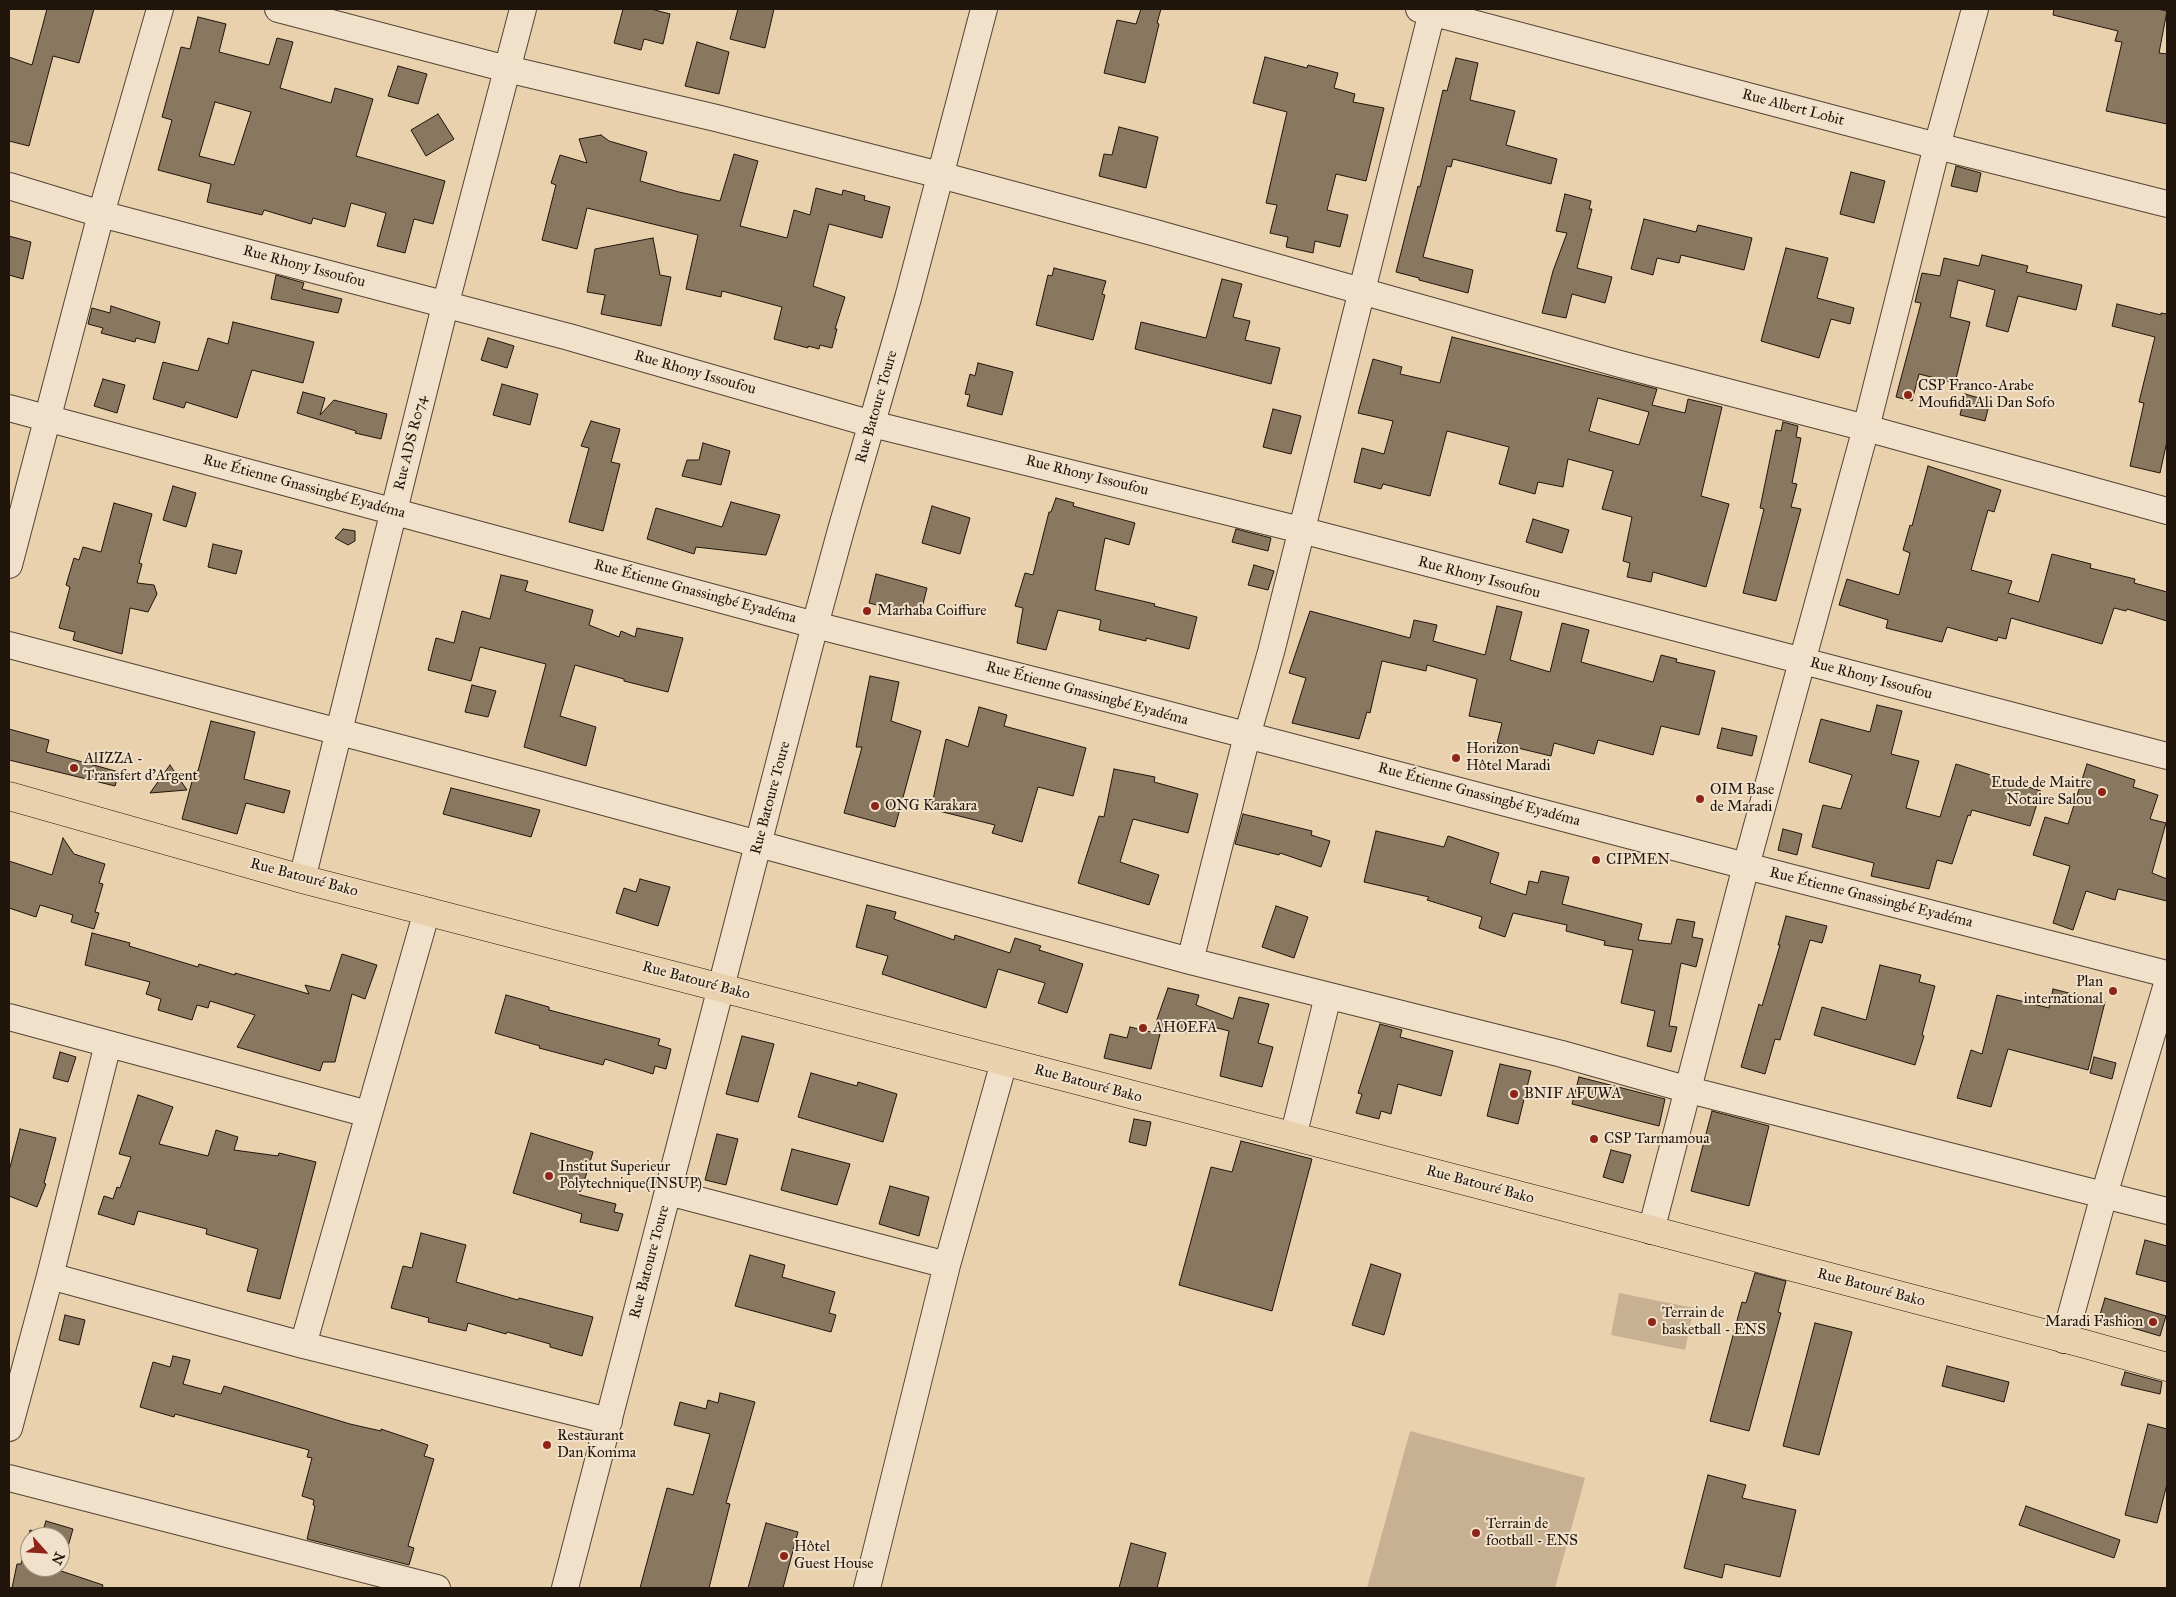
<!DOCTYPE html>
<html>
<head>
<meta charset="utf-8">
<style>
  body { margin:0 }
  #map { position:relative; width:2176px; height:1597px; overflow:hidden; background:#ead1ae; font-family:"IM FELL Great Primer",serif }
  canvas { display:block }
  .frame { position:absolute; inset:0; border:10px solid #1f150b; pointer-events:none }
  .north { position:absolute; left:20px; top:1527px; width:50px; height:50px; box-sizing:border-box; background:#f1e1ca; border:1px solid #9d8f7e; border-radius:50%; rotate:116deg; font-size:14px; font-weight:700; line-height:20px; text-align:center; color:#1f150b }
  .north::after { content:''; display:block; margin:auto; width:18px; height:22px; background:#8f2418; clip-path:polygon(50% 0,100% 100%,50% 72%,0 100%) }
</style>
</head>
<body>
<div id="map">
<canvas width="2176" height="1597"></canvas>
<div class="frame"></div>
<div class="north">N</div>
</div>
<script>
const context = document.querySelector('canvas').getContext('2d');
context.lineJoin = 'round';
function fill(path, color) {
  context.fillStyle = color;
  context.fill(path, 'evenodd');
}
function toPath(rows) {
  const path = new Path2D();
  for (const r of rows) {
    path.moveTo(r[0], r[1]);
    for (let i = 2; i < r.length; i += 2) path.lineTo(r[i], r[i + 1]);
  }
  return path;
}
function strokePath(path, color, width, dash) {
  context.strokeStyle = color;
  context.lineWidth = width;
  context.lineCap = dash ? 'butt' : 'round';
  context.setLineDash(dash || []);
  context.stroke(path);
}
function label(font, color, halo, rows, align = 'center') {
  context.font = font + ' "IM FELL Great Primer",serif';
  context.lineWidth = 4;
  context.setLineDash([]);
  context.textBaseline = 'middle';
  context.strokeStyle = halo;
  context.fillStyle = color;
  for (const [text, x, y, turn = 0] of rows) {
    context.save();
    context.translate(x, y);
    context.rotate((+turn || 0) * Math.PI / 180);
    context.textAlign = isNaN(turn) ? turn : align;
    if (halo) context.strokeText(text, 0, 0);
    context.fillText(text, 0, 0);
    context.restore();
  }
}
fill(toPath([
  [1619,1293,1694,1308,1685,1350,1611,1335],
  [1410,1431,1585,1478,1555,1588,1367,1588]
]), '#c7b192');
const building = toPath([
  [47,9,94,9,79,63,53,56,29,146,9,141,9,57,32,65,47,9],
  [623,9,651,9,670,14,663,44,644,39,641,50,614,43,623,9],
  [738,9,774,9,765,48,730,39,738,9],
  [1141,9,1161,9,1157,23,1159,24,1145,83,1104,73,1117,20,1136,24,1141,9],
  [2054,9,2157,9,2167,11,2159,53,2167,54,2167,124,2106,111,2122,42,2115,41,2118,31,2053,15,2054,9],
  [198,17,226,24,219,52,269,65,277,38,293,42,280,88,331,103,335,88,373,99,356,156,445,181,433,224,414,219,405,253,377,246,386,213,351,203,345,227,313,218,311,224,264,210,262,215,207,202,211,184,158,170,172,120,162,117,181,47,190,49,198,17],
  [215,102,251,112,234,165,199,156,215,102],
  [697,42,729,52,719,94,685,86,697,42],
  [1265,57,1307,68,1308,65,1338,73,1334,88,1355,94,1353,102,1384,108,1366,181,1336,174,1327,210,1348,215,1340,247,1315,241,1313,253,1286,247,1288,237,1270,233,1277,205,1266,203,1287,112,1253,103,1265,57],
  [1456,58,1478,63,1470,100,1515,111,1506,145,1557,159,1551,184,1453,159,1451,167,1447,166,1423,257,1473,270,1468,293,1419,280,1419,278,1396,272,1418,186,1420,187,1443,90,1447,91,1456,58],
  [398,66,427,74,418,104,388,96,398,66],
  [438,114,454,139,426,156,411,130,438,114],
  [1119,127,1158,137,1146,188,1099,176,1104,154,1112,155,1119,127],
  [601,135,609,141,647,152,640,181,679,192,720,201,734,154,758,161,740,226,787,238,794,210,810,215,816,188,842,195,843,190,865,196,864,200,890,207,882,238,829,224,813,286,845,297,835,329,837,329,832,348,820,345,819,349,808,346,808,348,774,339,782,307,722,291,721,297,686,289,698,235,587,208,577,249,542,240,556,185,551,183,560,155,587,163,579,139,601,135],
  [1956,166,1981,173,1977,192,1951,186,1956,166],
  [1851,172,1885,181,1874,223,1840,214,1851,172],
  [1565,194,1591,201,1589,209,1592,209,1577,268,1612,277,1605,303,1572,294,1566,318,1542,313,1553,271,1567,233,1556,231,1565,194],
  [1644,219,1696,232,1698,225,1752,238,1744,270,1681,255,1679,263,1657,258,1653,275,1631,269,1644,219],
  [9,236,31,242,23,279,9,275,9,236],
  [653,238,660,275,671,277,661,326,601,314,605,295,587,292,595,249,653,238],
  [1786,248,1828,258,1817,298,1854,308,1850,324,1831,319,1819,358,1761,341,1786,248],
  [1982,255,2028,266,2026,272,2082,285,2076,310,2018,296,2008,332,1986,326,1995,290,1958,280,1950,317,1970,322,1955,383,1919,374,1912,401,1896,397,1921,303,1915,302,1922,273,1940,276,1944,258,1979,266,1982,255],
  [1054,268,1106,281,1102,294,1105,295,1093,340,1036,325,1048,275,1052,276,1054,268],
  [276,275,304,283,302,289,342,299,338,313,271,299,276,275],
  [1222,279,1242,284,1233,317,1250,321,1245,340,1280,348,1271,384,1135,349,1141,322,1206,338,1222,279],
  [2117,304,2161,315,2161,313,2167,314,2167,441,2160,473,2130,466,2144,403,2139,402,2155,337,2112,326,2117,304],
  [111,306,160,322,155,343,136,338,135,342,101,333,103,328,88,324,92,308,110,313,111,306],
  [233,322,314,342,303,383,252,370,237,418,186,402,184,408,153,399,163,362,198,371,208,338,228,344,233,322],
  [1452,337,1657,389,1652,405,1685,413,1688,399,1722,407,1701,496,1729,504,1706,587,1653,572,1651,582,1627,577,1630,563,1623,561,1632,517,1602,509,1613,471,1568,459,1563,487,1538,482,1535,494,1499,484,1509,447,1447,431,1430,496,1383,484,1381,489,1354,482,1362,448,1384,454,1393,421,1358,413,1373,359,1402,367,1400,374,1440,383,1452,337],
  [1598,398,1649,412,1639,445,1589,431,1598,398],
  [488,338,514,346,507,368,481,360,488,338],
  [978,363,1013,372,1002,415,967,406,970,395,965,394,970,374,975,376,978,363],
  [103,379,125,385,117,413,94,406,103,379],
  [502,384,538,394,530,425,493,415,502,384],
  [303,392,325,398,320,415,334,400,387,414,381,439,355,433,356,431,297,413,303,392],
  [1965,394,1990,401,1985,421,1960,415,1965,394],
  [1273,409,1301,416,1291,454,1263,447,1273,409],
  [591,421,620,429,611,462,620,464,603,531,569,522,589,448,581,446,591,421],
  [1783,422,1798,426,1796,437,1801,438,1792,483,1797,484,1791,507,1801,509,1776,601,1743,593,1764,509,1760,508,1776,430,1781,431,1783,422],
  [703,443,730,451,721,485,682,476,687,460,699,460,703,443],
  [1928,466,2001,490,1994,512,1988,510,1971,570,2012,581,2008,593,2039,602,2052,554,2091,564,2090,568,2135,579,2134,583,2167,592,2167,621,2127,609,2126,611,2114,608,2102,644,2011,618,2006,639,1998,637,1997,641,1947,627,1942,642,1886,628,1888,620,1839,605,1847,579,1899,595,1910,553,1903,550,1910,525,1912,526,1928,466],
  [173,486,196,493,186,527,163,520,173,486],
  [1056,498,1074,503,1073,506,1135,523,1129,545,1105,538,1095,590,1155,604,1154,606,1197,617,1189,649,1146,638,1146,641,1099,630,1101,620,1058,610,1046,650,1017,643,1023,608,1015,606,1025,573,1033,575,1049,512,1051,512,1056,498],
  [731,502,780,515,766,555,696,547,694,554,647,539,656,508,722,527,731,502],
  [114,503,152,514,139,563,142,564,137,583,154,585,157,594,148,612,130,608,122,654,73,640,75,632,59,628,70,587,66,585,74,558,79,560,83,547,101,552,114,503],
  [932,506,970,518,960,554,922,543,932,506],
  [1533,519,1569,530,1562,553,1526,542,1533,519],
  [343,529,355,531,355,541,348,545,335,538,343,529],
  [1236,529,1271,538,1268,551,1232,542,1236,529],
  [213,544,242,551,236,574,208,567,213,544],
  [1254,565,1274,571,1268,590,1248,585,1254,565],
  [876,574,927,588,920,616,869,603,876,574],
  [501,575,528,581,525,591,593,610,589,625,619,637,621,631,635,637,637,628,683,638,668,692,624,681,624,679,575,665,560,716,596,727,586,766,524,747,546,664,480,647,471,681,428,670,436,638,454,643,462,611,490,619,501,575],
  [1497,606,1522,612,1510,660,1550,672,1562,623,1589,630,1581,662,1653,682,1661,655,1677,659,1676,662,1715,671,1699,735,1661,726,1653,755,1598,740,1594,754,1554,743,1551,756,1497,743,1502,723,1469,716,1477,679,1427,665,1426,671,1382,661,1370,713,1367,712,1359,739,1292,723,1306,678,1289,673,1310,611,1410,638,1414,620,1437,625,1433,641,1485,655,1497,606],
  [870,676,899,682,891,721,921,731,895,827,844,813,862,747,856,747,870,676],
  [472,685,496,691,488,717,465,712,472,685],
  [1877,705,1902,711,1891,754,1919,761,1906,808,1940,817,1956,764,2041,791,2030,826,1972,810,1970,816,1968,815,1952,864,1937,860,1929,889,1871,876,1874,863,1812,847,1823,805,1841,809,1852,775,1809,762,1821,719,1870,732,1877,705],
  [979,707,1007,715,1004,726,1086,748,1073,796,1038,787,1022,842,992,833,995,825,931,809,946,739,968,747,979,707],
  [211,721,255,732,244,779,290,791,284,813,246,803,237,834,182,819,195,770,198,771,211,721],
  [1722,728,1757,736,1752,756,1717,748,1722,728],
  [9,729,49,740,46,752,119,772,115,786,9,760,9,729],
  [2087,764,2135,780,2133,787,2158,795,2150,819,2166,823,2152,873,2167,879,2167,901,2118,889,2115,900,2086,891,2073,930,2053,923,2070,866,2033,855,2045,817,2068,824,2087,764],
  [170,765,187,790,150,793,170,765],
  [1114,769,1155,777,1154,782,1198,794,1188,833,1133,819,1120,862,1159,875,1149,905,1078,883,1099,816,1104,817,1114,769],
  [451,788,540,810,531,837,443,814,451,788],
  [1243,814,1312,831,1311,835,1330,841,1321,867,1280,853,1279,855,1235,844,1243,814],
  [1783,829,1802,834,1797,855,1778,850,1783,829],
  [1376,831,1444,847,1448,836,1499,853,1490,883,1526,895,1529,881,1538,883,1541,871,1569,877,1562,904,1642,924,1638,940,1671,944,1677,919,1695,922,1692,937,1703,939,1696,967,1681,963,1669,1026,1677,1027,1671,1052,1647,1046,1655,1011,1621,1003,1633,950,1604,945,1605,941,1566,931,1567,925,1513,913,1505,937,1479,928,1482,917,1427,900,1429,897,1364,882,1376,831],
  [63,838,74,854,105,864,99,883,103,884,95,912,99,913,94,929,71,922,73,915,40,905,36,917,9,908,9,861,52,875,63,838],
  [640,879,670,887,658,926,616,913,624,888,636,892,640,879],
  [867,905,896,912,894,919,954,940,955,935,1010,953,1015,938,1041,946,1039,950,1083,964,1067,1013,1038,1003,1045,983,998,969,986,1008,882,974,888,956,856,947,867,905],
  [1276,906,1308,917,1294,958,1262,947,1276,906],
  [1786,916,1827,926,1822,943,1810,940,1780,1040,1775,1039,1765,1074,1741,1067,1759,1004,1762,1006,1780,945,1778,945,1786,916],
  [92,933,130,943,129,946,198,967,199,964,235,975,235,973,309,994,305,985,330,991,342,954,377,965,365,999,352,994,335,1062,323,1062,320,1071,237,1047,255,1015,210,1001,208,1008,197,1005,192,1020,158,1010,161,999,146,994,150,982,85,965,92,933],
  [1880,965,1921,975,1919,982,1935,986,1922,1035,1924,1036,1915,1065,1814,1035,1822,1007,1866,1020,1880,965],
  [1168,988,1199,995,1196,1005,1233,1019,1239,997,1269,1004,1258,1043,1273,1047,1262,1087,1220,1076,1229,1031,1190,1021,1188,1033,1154,1028,1168,988],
  [2053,989,2105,1002,2088,1070,2008,1049,1991,1107,1957,1098,1971,1050,1982,1054,1997,995,2049,1008,2053,989],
  [506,995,549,1007,549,1010,660,1039,658,1045,671,1049,666,1069,655,1066,653,1074,605,1059,603,1065,539,1048,540,1046,495,1033,506,995],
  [1380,1024,1402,1030,1400,1037,1453,1051,1441,1096,1398,1084,1391,1114,1381,1111,1379,1119,1356,1113,1362,1094,1358,1093,1380,1024],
  [1130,1027,1160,1034,1151,1069,1104,1058,1110,1034,1127,1038,1130,1027],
  [742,1036,774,1044,758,1102,726,1094,742,1036],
  [60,1052,76,1057,68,1082,53,1078,60,1052],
  [2094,1057,2116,1063,2112,1079,2090,1073,2094,1057],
  [1500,1064,1531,1071,1518,1124,1487,1116,1500,1064],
  [811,1073,857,1086,858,1082,897,1094,883,1142,798,1117,811,1073],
  [1579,1077,1665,1099,1659,1126,1572,1104,1579,1077],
  [138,1095,173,1107,159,1144,208,1156,216,1130,238,1137,234,1150,278,1156,279,1153,316,1162,280,1299,247,1291,258,1249,206,1234,207,1229,138,1211,134,1225,98,1214,104,1196,113,1199,117,1187,120,1188,131,1157,119,1154,138,1095],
  [1712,1111,1769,1126,1749,1206,1691,1191,1712,1111],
  [1134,1119,1151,1122,1146,1146,1129,1142,1134,1119],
  [20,1129,56,1138,44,1183,46,1184,37,1207,9,1196,9,1171,20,1129],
  [531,1133,593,1152,580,1195,616,1204,614,1212,623,1214,618,1231,580,1222,582,1214,513,1193,531,1133],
  [717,1134,738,1139,726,1185,705,1180,717,1134],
  [1241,1141,1312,1159,1272,1311,1179,1285,1211,1167,1232,1172,1241,1141],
  [792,1149,850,1164,837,1205,781,1190,792,1149],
  [1611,1150,1631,1155,1623,1183,1603,1177,1611,1150],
  [890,1186,929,1197,919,1236,879,1224,890,1186],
  [421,1233,466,1245,456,1282,518,1300,519,1298,593,1317,582,1356,550,1347,550,1344,507,1332,506,1334,468,1323,466,1331,428,1322,429,1318,391,1308,403,1266,412,1268,421,1233],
  [2145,1240,2167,1246,2167,1282,2136,1274,2145,1240],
  [750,1255,785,1265,782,1277,835,1292,829,1313,836,1315,831,1332,735,1306,750,1255],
  [1371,1264,1401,1274,1384,1335,1352,1325,1371,1264],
  [1755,1273,1786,1281,1778,1312,1781,1313,1749,1431,1710,1421,1742,1302,1746,1303,1755,1273],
  [2105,1298,2166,1316,2160,1336,2099,1318,2105,1298],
  [65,1315,85,1320,79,1345,59,1340,65,1315],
  [1815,1323,1852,1332,1819,1455,1783,1446,1815,1323],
  [173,1356,190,1360,183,1384,221,1394,224,1386,350,1424,381,1431,381,1429,428,1445,424,1456,434,1459,408,1546,414,1548,409,1565,307,1539,315,1506,313,1505,314,1500,302,1496,312,1458,307,1457,309,1450,175,1414,174,1417,140,1407,153,1362,170,1367,173,1356],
  [1947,1366,2009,1382,2004,1402,1942,1386,1947,1366],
  [2125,1372,2162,1382,2160,1394,2121,1385,2125,1372],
  [720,1393,755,1402,726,1503,730,1504,709,1588,640,1588,667,1488,693,1495,710,1434,674,1425,680,1402,706,1409,708,1400,718,1403,720,1393],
  [2148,1424,2167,1429,2167,1484,2157,1523,2125,1515,2148,1424],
  [1708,1475,1746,1485,1742,1498,1796,1510,1780,1577,1725,1564,1722,1578,1684,1568,1708,1475],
  [2026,1506,2120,1540,2114,1558,2019,1525,2026,1506],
  [46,1521,73,1529,61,1571,103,1585,102,1588,12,1588,17,1564,21,1564,30,1530,42,1534,46,1521],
  [30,1537,60,1537,60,1567,30,1567,30,1537],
  [766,1523,798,1532,783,1588,748,1588,766,1523],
  [1131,1543,1166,1553,1157,1588,1119,1588,1131,1543]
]);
fill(building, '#897760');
strokePath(building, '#1f150b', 1);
const minor = toPath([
  [278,9,507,69,716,118,940,175,1152,232,1620,364,1866,428,2167,511],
  [1419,9,1937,146,2167,204],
  [9,186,101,214,569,337,872,424,1301,530,2167,756],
  [9,408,815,625,1105,698,1746,866,2167,974],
  [9,565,101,214,160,9],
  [9,645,541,785,1190,961,1562,1054,1689,1090,2167,1211],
  [302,879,445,306,523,9],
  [1190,961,1247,736,1271,652,1432,12],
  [9,1017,368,1114],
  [1293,1137,1328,996],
  [668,1192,947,1265],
  [1651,1231,1746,866,1866,428,1937,146,1975,9],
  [50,1276,303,1345,609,1421],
  [2064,1340,2104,1195,2167,984],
  [303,1345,427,911],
  [9,1428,50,1276,108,1044],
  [9,1478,437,1588],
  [565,1588,815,625,841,530,908,298,984,9],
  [867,1588,947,1265,1004,1062]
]);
const major = toPath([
  [9,796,302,879,1484,1186,2085,1344,2167,1367]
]);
strokePath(minor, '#524434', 28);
strokePath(major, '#1f150b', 29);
strokePath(minor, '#f1e1ca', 26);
strokePath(major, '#ead1ae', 28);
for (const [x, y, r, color] of [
  [1908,395,5,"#8f2418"],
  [867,611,5,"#8f2418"],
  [1456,758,5,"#8f2418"],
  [74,768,5,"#8f2418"],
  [2102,792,5,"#8f2418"],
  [1700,799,5,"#8f2418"],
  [875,806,5,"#8f2418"],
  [1596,860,5,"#8f2418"],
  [2113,991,5,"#8f2418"],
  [1143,1028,5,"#8f2418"],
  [1514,1094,5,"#8f2418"],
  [1594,1139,5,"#8f2418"],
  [549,1176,5,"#8f2418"],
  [1652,1322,5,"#8f2418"],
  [2153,1322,5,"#8f2418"],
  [547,1445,5,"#8f2418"],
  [1476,1533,5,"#8f2418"],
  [784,1556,5,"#8f2418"]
]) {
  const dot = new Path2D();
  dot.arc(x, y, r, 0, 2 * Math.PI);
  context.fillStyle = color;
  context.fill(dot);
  strokePath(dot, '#f1e1ca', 2);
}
label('15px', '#1f150b', '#f1e1ca', [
  ["Rue Albert Lobit",1793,108,15],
  ["Rue Rhony Issoufou",304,267,15],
  ["Rue Rhony Issoufou",695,373,16],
  ["Rue Batoure Toure",877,407,-74],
  ["Rue ADS R074",411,443,-76],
  ["Rue Rhony Issoufou",1087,476,14],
  ["Rue Étienne Gnassingbé Eyadéma",304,487,15],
  ["Rue Rhony Issoufou",1479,578,15],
  ["Rue Étienne Gnassingbé Eyadéma",695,592,15],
  ["Rue Rhony Issoufou",1871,679,15],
  ["Rue Étienne Gnassingbé Eyadéma",1087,694,15],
  ["Rue Étienne Gnassingbé Eyadéma",1479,795,15],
  ["Rue Batoure Toure",771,798,-75],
  ["Rue Batouré Bako",304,878,15],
  ["Rue Étienne Gnassingbé Eyadéma",1871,898,14],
  ["Rue Batouré Bako",696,981,15],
  ["Rue Batouré Bako",1088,1084,15],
  ["Rue Batouré Bako",1480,1185,15],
  ["Rue Batoure Toure",650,1262,-75],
  ["Rue Batouré Bako",1871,1288,15]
]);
label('15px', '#1f150b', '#f1e1ca', [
  ["CSP Franco-Arabe",1918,386],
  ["Moufida Ali Dan Sofo",1918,403],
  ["Marhaba Coiffure",877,611],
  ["Horizon",1466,749],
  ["Hôtel Maradi",1466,766],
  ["AlIZZA -",84,759],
  ["Transfert d'Argent",84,776],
  ["Etude de Maitre",2092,783,"right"],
  ["Notaire Salou",2092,800,"right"],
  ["OIM Base",1710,790],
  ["de Maradi",1710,807],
  ["ONG Karakara",885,806],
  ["CIPMEN",1606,860],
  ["Plan",2103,982,"right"],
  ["international",2103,999,"right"],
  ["AHOEFA",1153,1028],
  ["BNIF AFUWA",1524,1094],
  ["CSP Tarmamoua",1604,1139],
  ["Institut Superieur",559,1167],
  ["Polytechnique(INSUP)",559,1184],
  ["Terrain de",1662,1313],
  ["basketball - ENS",1662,1330],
  ["Maradi Fashion",2143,1322,"right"],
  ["Restaurant",557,1436],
  ["Dan Komma",557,1453],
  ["Terrain de",1486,1524],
  ["football - ENS",1486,1541],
  ["Hôtel",794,1547],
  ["Guest House",794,1564]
], 'left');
</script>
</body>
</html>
